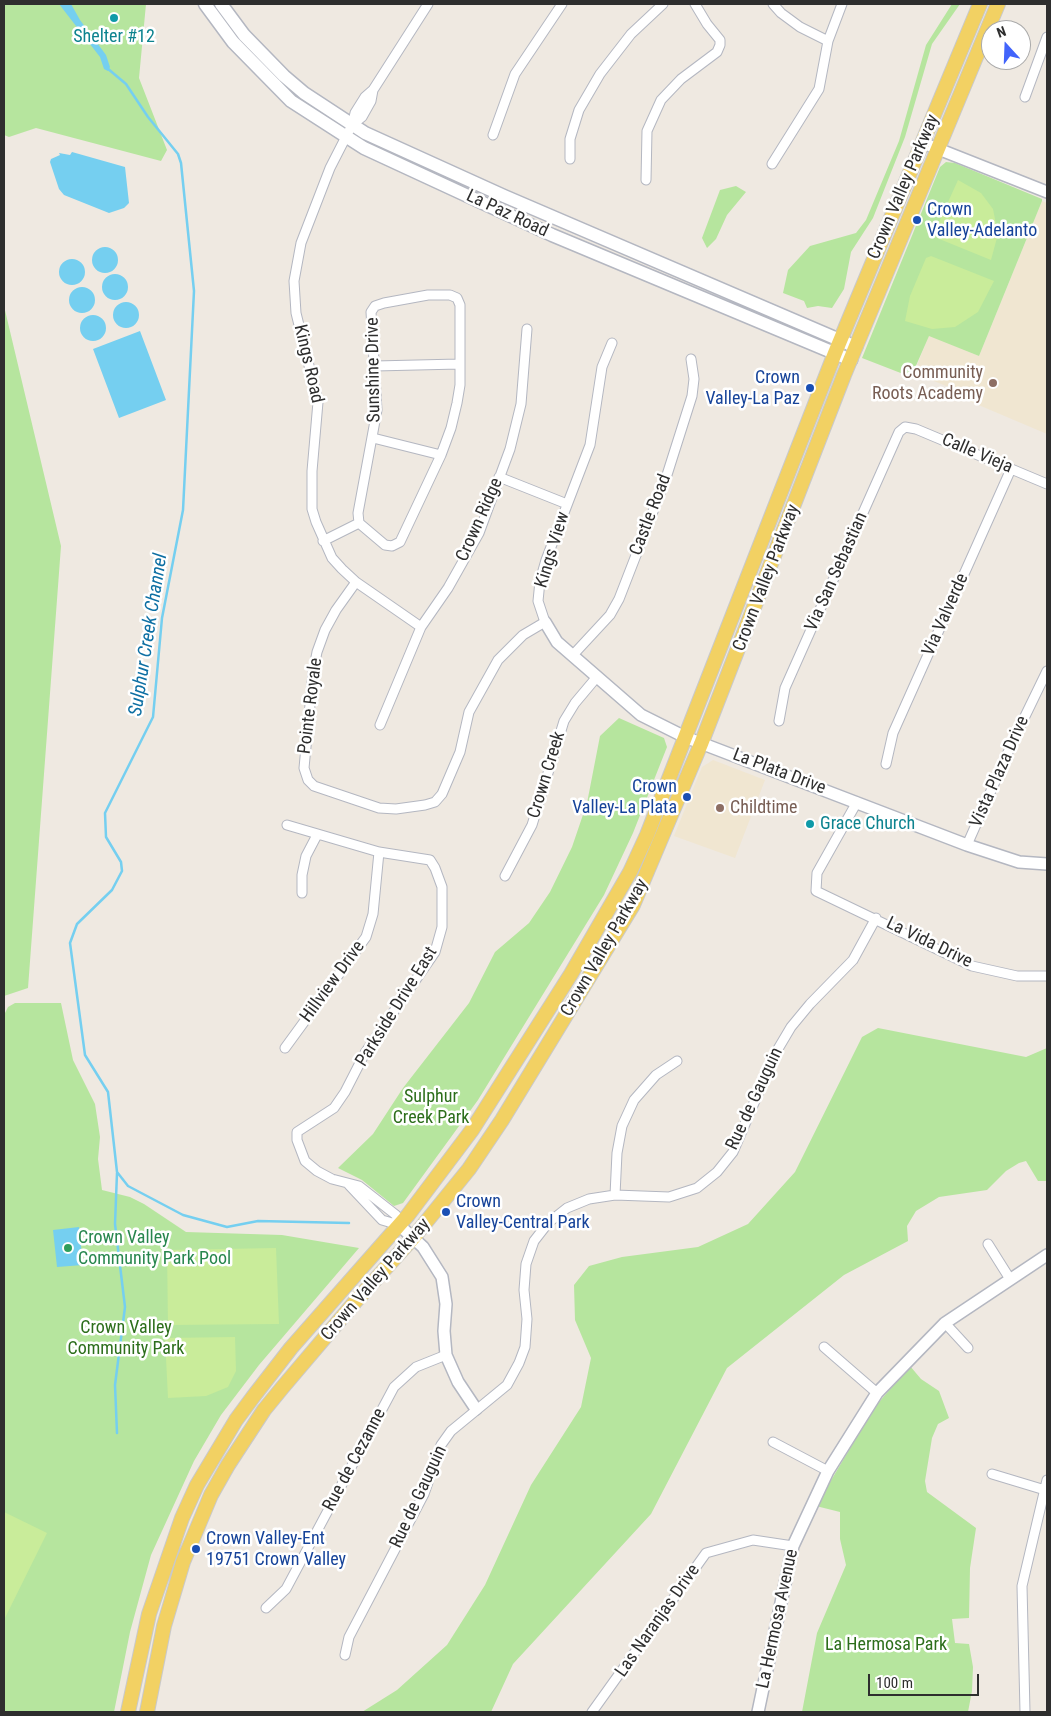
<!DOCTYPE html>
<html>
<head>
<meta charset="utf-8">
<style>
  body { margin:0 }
  #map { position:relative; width:1051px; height:1716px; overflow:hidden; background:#efe9e1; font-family:"Roboto Condensed",sans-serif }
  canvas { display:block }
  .frame { position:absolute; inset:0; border:5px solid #2e2e2e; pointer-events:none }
  .north { position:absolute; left:981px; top:20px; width:50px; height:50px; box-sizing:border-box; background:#fff; border:1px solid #ababab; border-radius:50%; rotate:340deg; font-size:14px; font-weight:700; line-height:20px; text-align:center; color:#2e2e2e }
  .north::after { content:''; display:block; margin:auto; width:18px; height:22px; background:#4264fb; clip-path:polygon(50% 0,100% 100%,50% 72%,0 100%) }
  .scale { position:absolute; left:868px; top:1674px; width:111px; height:22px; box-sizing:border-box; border:2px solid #2e2e2e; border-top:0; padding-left:6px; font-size:15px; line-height:18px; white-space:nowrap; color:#2e2e2e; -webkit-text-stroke:4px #fff; paint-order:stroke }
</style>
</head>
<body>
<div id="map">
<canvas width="1051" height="1716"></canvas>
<div class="frame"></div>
<div class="north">N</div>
<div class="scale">100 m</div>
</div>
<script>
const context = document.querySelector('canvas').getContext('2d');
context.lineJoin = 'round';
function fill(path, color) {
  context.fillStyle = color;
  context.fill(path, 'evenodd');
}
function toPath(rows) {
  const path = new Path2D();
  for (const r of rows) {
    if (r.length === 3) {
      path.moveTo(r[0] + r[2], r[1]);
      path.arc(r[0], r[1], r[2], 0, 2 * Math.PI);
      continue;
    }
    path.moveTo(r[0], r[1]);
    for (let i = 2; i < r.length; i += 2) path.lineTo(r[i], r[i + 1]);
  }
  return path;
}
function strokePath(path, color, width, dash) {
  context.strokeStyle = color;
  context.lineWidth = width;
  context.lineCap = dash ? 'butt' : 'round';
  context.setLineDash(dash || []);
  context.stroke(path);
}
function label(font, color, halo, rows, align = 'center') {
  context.font = font + ' "Roboto Condensed",sans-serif';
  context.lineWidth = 5;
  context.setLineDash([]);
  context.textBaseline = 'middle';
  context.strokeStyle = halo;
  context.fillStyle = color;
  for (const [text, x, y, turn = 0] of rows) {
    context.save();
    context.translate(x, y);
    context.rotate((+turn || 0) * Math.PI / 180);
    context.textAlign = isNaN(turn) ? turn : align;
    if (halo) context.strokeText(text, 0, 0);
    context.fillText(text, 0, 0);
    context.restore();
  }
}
fill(toPath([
  [1042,201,1047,203,1047,434,962,398,951,388,914,373,929,335,979,356],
  [713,760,765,780,735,858,674,836,702,767]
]), '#f0e6d1');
fill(toPath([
  [4,4,146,4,139,78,167,150,161,161,36,128,9,137,4,135],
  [952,4,960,4,932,44,905,137,873,218,851,252,844,289,832,308,818,306,807,308,804,301,783,293,788,270,810,246,856,233,866,220,899,141,926,45],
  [946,162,955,163,1042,199,1042,201,979,356,929,336,911,377,862,358,940,167],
  [736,186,746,192,727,215,716,239,707,248,702,238,720,190],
  [4,306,61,546,28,988,4,996],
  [619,718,664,738,667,747,633,833,604,895,478,1100,403,1203,394,1206,362,1180,338,1168,373,1134,403,1088,469,1003,495,952,529,923,550,892,572,847,587,803,600,736],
  [15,1003,61,1003,73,1060,95,1104,100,1137,98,1159,102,1190,130,1197,144,1204,186,1232,282,1235,359,1248,259,1365,221,1415,194,1461,151,1555,130,1632,114,1712,4,1712,4,1015,8,1007],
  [878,1028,1026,1057,1047,1048,1047,1181,1038,1181,1026,1161,1019,1163,1006,1171,987,1190,939,1197,916,1211,907,1226,908,1241,844,1275,727,1368,651,1514,513,1664,491,1712,362,1712,397,1690,447,1645,485,1585,531,1485,581,1407,591,1358,575,1320,574,1285,589,1266,622,1257,698,1247,748,1224,795,1172,862,1037],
  [910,1366,921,1379,939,1391,949,1418,938,1424,932,1438,925,1481,927,1492,976,1528,970,1568,969,1618,952,1619,955,1643,969,1644,973,1667,972,1691,968,1712,802,1712,817,1633,846,1565,840,1539,840,1512,816,1506,873,1409]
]), '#b6e59e');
fill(toPath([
  [958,180,981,193,993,209,998,234,991,260,937,238,935,231],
  [931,256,994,281,978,312,955,327,932,329,905,321,910,296,926,258],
  [276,1248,279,1324,168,1325,167,1250],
  [235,1337,236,1371,228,1387,206,1396,168,1398,165,1338],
  [4,1512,47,1533,4,1620]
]), '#c9ec9a');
fill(toPath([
  [59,4,71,4,80,20,106,55,110,67,108,71,104,69,100,57],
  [72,152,125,167,129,203,124,208,109,213,64,195,59,189,50,162,51,159,60,155,59,153,70,155],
  [105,260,13],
  [72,272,13],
  [115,287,13],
  [82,300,13],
  [126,315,13],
  [93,328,13],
  [140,331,166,400,119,418,93,349],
  [79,1227,83,1265,57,1267,53,1230]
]), '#75cff0');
strokePath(toPath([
  [107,68,126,84,148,117,178,154,181,163,194,291,183,510,162,618,153,717,105,813,106,837,121,862,122,871,112,890,77,924,70,943,85,1055,108,1092,117,1172,128,1186,183,1215,227,1227,258,1221,349,1223],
  [117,1173,115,1224,125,1307,115,1385,117,1433]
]), '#75cff0', 2.5);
const minor = toPath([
  [773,4,781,13,800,27,828,41],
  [1025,97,1047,37],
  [352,125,362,117,371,101,373,90],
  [493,135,515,74,562,4],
  [570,159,570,139,579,110,600,74,631,34,663,4],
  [772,164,819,89,828,41,842,4],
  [646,180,647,131,661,100,681,79,717,52,720,45,720,40,707,24,695,4],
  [375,366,459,364],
  [373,438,441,455],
  [499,477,567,504],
  [323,541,359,523,385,545,392,546,400,542,441,455,451,428,457,403,460,385,460,305,457,298,450,295,428,295,384,303,375,306,371,312,377,410,358,513,359,523],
  [356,582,336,610,325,630,317,652,313,673,304,768,308,780,314,786,379,808,396,809,425,805,435,802,442,794,460,752,469,712,498,660,523,635,545,622,538,601,540,581,546,560,590,445,602,367,612,343],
  [421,627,356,582,342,569,332,558,316,522,312,509,312,471,318,402,296,313,294,281,301,243,330,168,352,125,355,113,365,97,373,90,428,4],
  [572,656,610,615,619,599,666,478,692,396,694,379,691,359],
  [779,721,785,688,899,432,905,427,916,429,1047,484],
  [380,725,421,627,448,588,479,533,510,449,521,404,527,329],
  [886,764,893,733,1011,469],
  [857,802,817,873,816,891,972,966,1017,976,1047,976],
  [287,825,379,852,430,860,435,868,442,887,442,927,435,952,365,1053,345,1092,334,1108,297,1132,297,1140,305,1161,317,1171,332,1179,359,1186,396,1215,399,1225],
  [967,845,1013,741,1047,671],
  [505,876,532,825,564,721,575,703,596,678],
  [302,893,302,875,306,856,317,835],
  [285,1048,366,937,373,914,379,852],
  [349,1185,382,1220,399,1225],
  [615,1195,617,1153,622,1126,634,1100,656,1075,677,1061],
  [988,1244,1010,1279],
  [945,1323,968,1348],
  [824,1347,877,1393],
  [773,1442,828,1471],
  [992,1474,1045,1490],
  [266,1608,286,1589,394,1387,416,1367,446,1355],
  [345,1655,349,1637,424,1494,441,1445,451,1431,507,1385,519,1363,525,1347,527,1319,524,1290,526,1264,534,1241,548,1223,567,1208,589,1199,615,1195,669,1197,697,1188,717,1172,733,1152,775,1054,791,1027,810,1004,853,960,876,918],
  [592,1712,706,1553,753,1540,793,1546],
  [1025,1712,1022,1586,1047,1480]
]);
const tertiary = toPath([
  [923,143,1047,192],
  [545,622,557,642,641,715,685,737,967,845,1019,862,1047,864],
  [399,1225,423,1247,442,1277,446,1304,444,1331,446,1355,458,1382,476,1409],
  [758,1712,793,1546,828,1471,877,1393,945,1323,1047,1255]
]);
const secondary = toPath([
  [205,4,233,42,291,101,364,148,552,235,851,360],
  [221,4,244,35,284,76,304,93,365,133,504,196,856,347]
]);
const primary = toPath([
  [128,1712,149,1614,182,1518,197,1485,236,1420,253,1397,291,1348,408,1215,472,1130,571,974,630,872,647,835,835,353,980,4],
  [147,1712,164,1626,183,1562,211,1495,228,1465,264,1410,282,1388,355,1302,413,1238,469,1169,502,1120,633,905,701,744,844,375,998,4]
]);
strokePath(minor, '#b4b7c1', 11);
strokePath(tertiary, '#b4b7c1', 14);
strokePath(secondary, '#b4b7c1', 15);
strokePath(primary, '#c9c9c9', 16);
strokePath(minor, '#fff', 9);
strokePath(tertiary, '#fff', 11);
strokePath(secondary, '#fff', 12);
strokePath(primary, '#f2d163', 14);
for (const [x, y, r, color] of [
  [114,18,5,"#0f9aa8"],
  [917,220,5,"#1a4fb4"],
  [993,383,5,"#8d6e63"],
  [810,388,5,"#1a4fb4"],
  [687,797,5,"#1a4fb4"],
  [720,808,5,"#8d6e63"],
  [810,824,5,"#0f9aa8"],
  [446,1212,5,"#1a4fb4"],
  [68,1248,5,"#2e9e5b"],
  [196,1549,5,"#1a4fb4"]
]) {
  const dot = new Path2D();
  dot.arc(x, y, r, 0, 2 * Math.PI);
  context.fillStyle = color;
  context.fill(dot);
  strokePath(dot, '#fff', 2);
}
label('18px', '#0d838f', '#fff', [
  ["Shelter #12",114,37],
  ["Grace Church",820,824,"left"]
]);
label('18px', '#2e2e2e', '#fff', [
  ["Crown Valley Parkway",904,187,-67],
  ["La Paz Road",507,214,25],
  ["Kings Road",308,364,77],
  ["Sunshine Drive",374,370,-91],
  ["Calle Vieja",977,454,23],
  ["Castle Road",651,515,-69],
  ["Crown Ridge",480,520,-66],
  ["Kings View",553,550,-73],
  ["Via San Sebastian",837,572,-66],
  ["Crown Valley Parkway",767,578,-69],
  ["Via Valverde",946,615,-66],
  ["Pointe Royale",311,706,-83],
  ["La Plata Drive",779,772,21],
  ["Vista Plaza Drive",1000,772,-66],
  ["Crown Creek",547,775,-73],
  ["La Vida Drive",929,943,26],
  ["Crown Valley Parkway",605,948,-60],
  ["Hillview Drive",333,982,-54],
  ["Parkside Drive East",397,1007,-58],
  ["Rue de Gauguin",755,1099,-65],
  ["Crown Valley Parkway",376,1280,-49],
  ["Rue de Cezanne",355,1460,-62],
  ["Rue de Gauguin",419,1497,-65],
  ["La Hermosa Avenue",778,1619,-78],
  ["Las Naranjas Drive",658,1621,-55]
]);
label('18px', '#164399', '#fff', [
  ["Crown",927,210],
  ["Valley-Adelanto",927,231],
  ["Crown",800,378,"right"],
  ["Valley-La Paz",800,399,"right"],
  ["Crown",677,787,"right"],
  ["Valley-La Plata",677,808,"right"],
  ["Crown",456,1202],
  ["Valley-Central Park",456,1223],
  ["Crown Valley-Ent",206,1539],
  ["19751 Crown Valley",206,1560]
], 'left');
label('18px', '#785e54', '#fff', [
  ["Community",983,373],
  ["Roots Academy",983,394],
  ["Childtime",730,808,"left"]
], 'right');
label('18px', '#2c6e1b', '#fff', [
  ["Sulphur",431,1097],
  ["Creek Park",431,1118],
  ["Crown Valley",126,1328],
  ["Community Park",126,1349],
  ["La Hermosa Park",886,1645]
]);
label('18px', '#27864d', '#fff', [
  ["Crown Valley",78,1238],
  ["Community Park Pool",78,1259]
], 'left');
label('italic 19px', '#0d6fa3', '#fff', [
  ["Sulphur Creek Channel",149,635,-81]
]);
</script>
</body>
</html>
